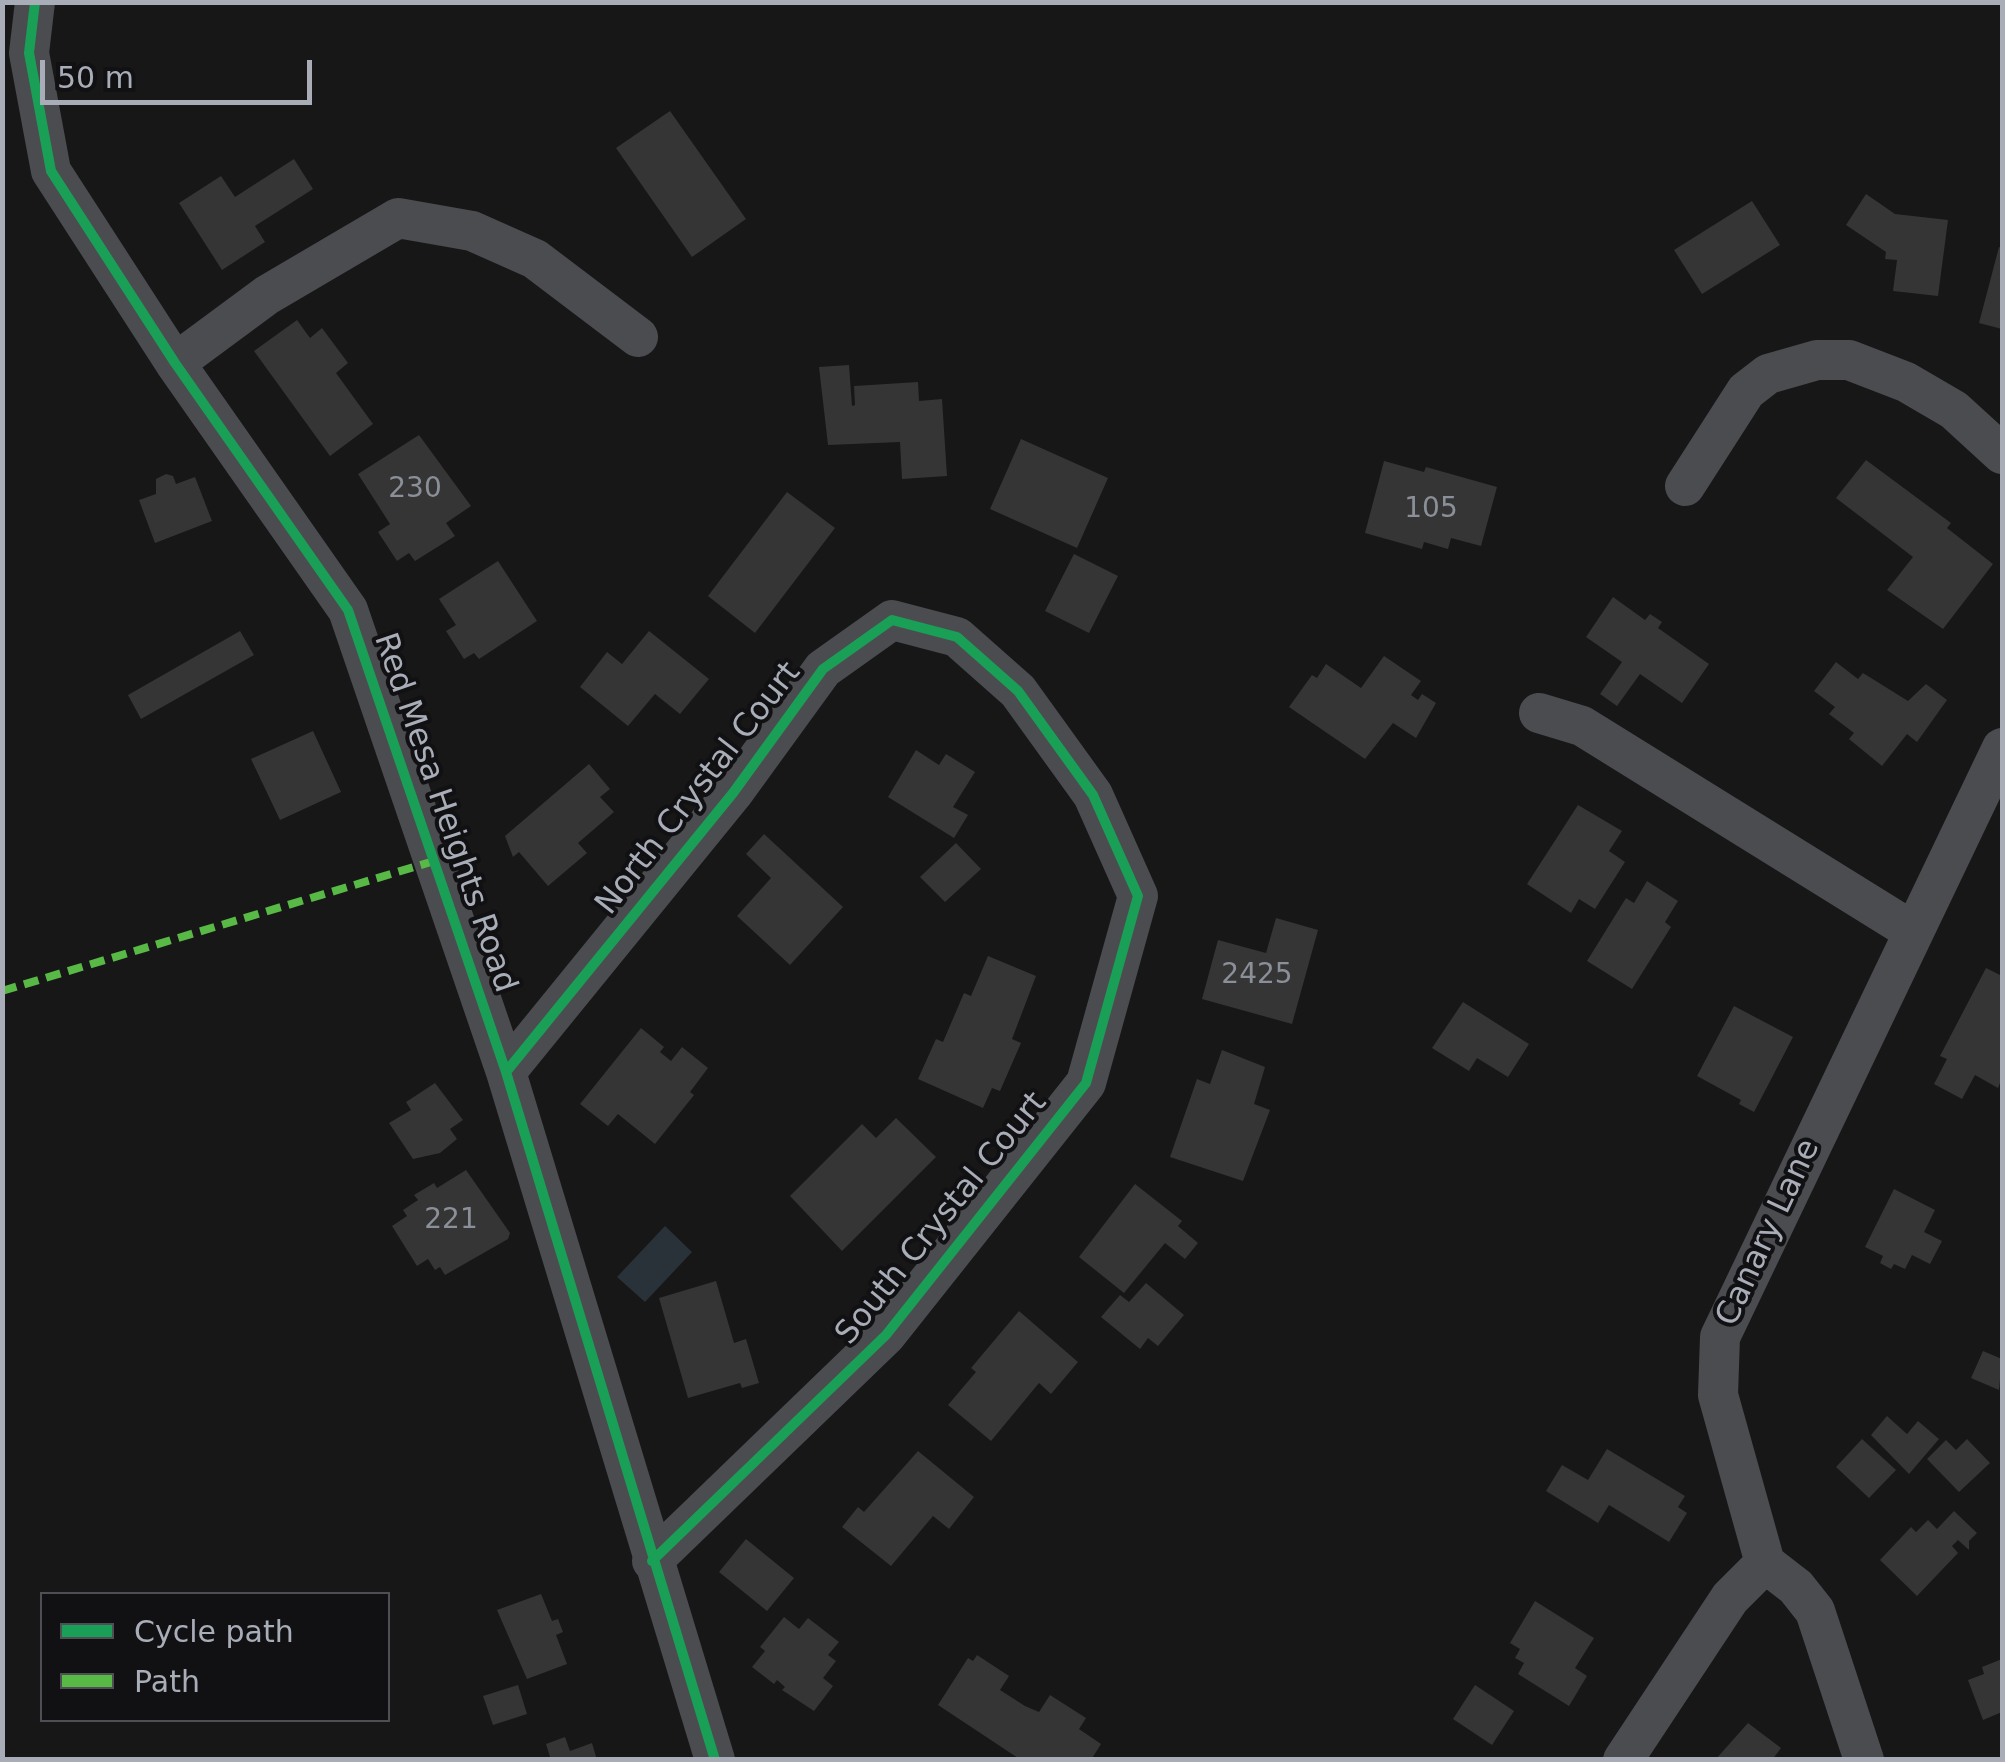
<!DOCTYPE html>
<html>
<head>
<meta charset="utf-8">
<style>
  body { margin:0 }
  #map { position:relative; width:2005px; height:1762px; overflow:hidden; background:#171717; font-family:"DejaVu Sans",sans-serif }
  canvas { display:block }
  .frame { position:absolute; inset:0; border:5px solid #a8adb8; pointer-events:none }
  .legend { position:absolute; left:40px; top:1592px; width:350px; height:130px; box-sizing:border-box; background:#111113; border:2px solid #4d4f55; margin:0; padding:12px 18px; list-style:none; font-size:30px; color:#a8adb8 }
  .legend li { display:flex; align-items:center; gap:20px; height:50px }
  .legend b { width:50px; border:2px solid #4d4f55 }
  .scale { position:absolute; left:40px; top:60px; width:272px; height:45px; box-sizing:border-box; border:5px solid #a8adb8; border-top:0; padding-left:12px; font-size:30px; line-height:35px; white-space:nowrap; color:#a8adb8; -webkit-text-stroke:8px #111113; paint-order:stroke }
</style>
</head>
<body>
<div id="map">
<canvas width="2005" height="1762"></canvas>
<div class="frame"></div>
<ul class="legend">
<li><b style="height:12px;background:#1a9f57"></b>Cycle path</li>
<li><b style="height:12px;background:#58b947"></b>Path</li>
</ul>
<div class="scale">50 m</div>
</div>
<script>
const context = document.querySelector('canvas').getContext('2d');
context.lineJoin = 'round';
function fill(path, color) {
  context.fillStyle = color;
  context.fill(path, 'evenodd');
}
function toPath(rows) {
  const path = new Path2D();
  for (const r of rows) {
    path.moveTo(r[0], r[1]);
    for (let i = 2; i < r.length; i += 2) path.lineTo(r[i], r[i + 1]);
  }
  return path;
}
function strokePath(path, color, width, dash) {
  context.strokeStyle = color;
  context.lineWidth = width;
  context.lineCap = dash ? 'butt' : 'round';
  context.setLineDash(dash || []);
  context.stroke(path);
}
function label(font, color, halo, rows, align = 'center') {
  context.font = font + ' "DejaVu Sans",sans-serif';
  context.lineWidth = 8;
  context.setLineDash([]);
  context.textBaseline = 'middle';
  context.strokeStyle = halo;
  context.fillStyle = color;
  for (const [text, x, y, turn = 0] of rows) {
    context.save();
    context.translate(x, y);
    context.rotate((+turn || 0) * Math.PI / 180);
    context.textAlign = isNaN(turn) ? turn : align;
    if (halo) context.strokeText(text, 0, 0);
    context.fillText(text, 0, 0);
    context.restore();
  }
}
fill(toPath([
  [665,1226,692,1252,645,1302,617,1277]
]), '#2a3239');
fill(toPath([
  [670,111,746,219,692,257,616,148],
  [294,159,313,189,255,226,265,242,222,270,179,203,221,176,235,197],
  [1866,194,1895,214,1948,220,1938,296,1893,291,1897,260,1885,259,1886,252,1846,225],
  [1752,201,1780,245,1702,294,1674,250],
  [1999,247,2002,248,2002,329,1979,323],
  [297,320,310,338,322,328,348,363,336,373,373,424,330,456,254,351],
  [849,365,852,406,855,405,854,386,918,382,919,401,942,399,947,476,902,479,900,442,828,445,819,367],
  [419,435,471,506,446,523,455,536,415,561,409,553,397,561,378,532,390,524,358,474],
  [1021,439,1108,478,1077,548,990,509],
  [1866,460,1951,523,1947,528,1993,564,1943,629,1887,590,1913,557,1836,498],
  [1384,461,1424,472,1426,467,1497,487,1481,546,1451,538,1448,549,1424,542,1422,549,1365,533],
  [166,474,173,476,176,484,195,477,212,521,155,543,139,500,156,494,156,479],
  [787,492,835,528,755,633,708,596],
  [1074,554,1118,576,1089,633,1045,611],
  [498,561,537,621,479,659,474,653,464,659,446,631,456,625,439,599],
  [1613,597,1645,620,1650,614,1662,622,1658,628,1709,664,1682,703,1640,674,1617,706,1600,694,1622,662,1586,637],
  [240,631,254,655,141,719,128,695],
  [649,631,709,679,680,714,655,694,628,726,580,687,607,652,622,664],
  [1384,656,1421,681,1411,695,1418,700,1422,694,1436,703,1416,738,1393,723,1365,759,1289,707,1312,675,1317,678,1326,664,1361,688],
  [1836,662,1858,679,1863,673,1908,701,1926,684,1947,700,1917,742,1907,734,1882,766,1849,739,1854,733,1829,714,1835,707,1814,691],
  [313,731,341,792,280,820,251,759],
  [916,750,939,765,946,754,975,772,953,807,968,815,954,838,888,797],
  [589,764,610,789,600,797,614,812,578,843,587,853,548,886,519,852,513,857,505,836],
  [1578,805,1622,831,1609,851,1625,862,1595,909,1579,899,1571,913,1527,884],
  [764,834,843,907,790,965,737,916,771,878,746,854],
  [956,843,981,869,945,902,920,877],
  [1647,881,1678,901,1665,922,1671,927,1632,989,1587,961,1626,898,1634,903],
  [1276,918,1318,930,1292,1024,1202,999,1218,940,1266,953],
  [988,956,1036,976,1012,1039,1021,1043,1000,1091,992,1088,983,1108,918,1079,936,1039,943,1042,964,993,971,996],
  [1986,968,2002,976,2002,1078,1998,1088,1975,1075,1962,1099,1934,1084,1947,1059,1940,1056],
  [1463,1002,1529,1044,1508,1077,1477,1058,1469,1071,1432,1048],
  [1734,1006,1793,1037,1754,1112,1739,1104,1741,1100,1697,1076],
  [641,1028,664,1047,660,1052,671,1061,682,1047,708,1068,690,1092,694,1095,655,1144,618,1114,608,1126,580,1104],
  [1222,1050,1265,1067,1254,1104,1270,1110,1243,1181,1170,1157,1197,1079,1210,1084],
  [435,1083,463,1120,450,1129,457,1139,440,1153,413,1159,389,1123,411,1110,406,1102],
  [896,1118,936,1157,842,1251,790,1196,862,1124,876,1138],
  [466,1170,510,1233,508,1239,445,1275,440,1267,435,1270,428,1259,417,1266,392,1226,407,1216,403,1210,418,1200,414,1195,434,1183,437,1188],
  [1135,1184,1182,1221,1178,1226,1198,1243,1185,1259,1165,1243,1124,1293,1079,1257],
  [1894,1189,1935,1210,1924,1232,1942,1241,1930,1264,1912,1255,1905,1269,1894,1264,1891,1269,1880,1263,1883,1256,1865,1247],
  [716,1281,734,1343,746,1339,759,1383,742,1388,740,1383,688,1398,659,1298],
  [1146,1283,1184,1315,1158,1346,1148,1338,1140,1349,1101,1317,1120,1295,1129,1302],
  [1019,1311,1078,1362,1051,1394,1039,1383,991,1441,948,1405,976,1372,971,1368],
  [1983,1351,2002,1359,1999,1390,1971,1378],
  [1887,1416,1907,1434,1918,1421,1939,1439,1909,1474,1871,1435],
  [1862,1439,1896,1470,1869,1498,1836,1467],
  [1967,1439,1990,1463,1959,1492,1927,1459,1946,1440,1956,1450],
  [1607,1449,1685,1496,1678,1507,1687,1513,1669,1542,1609,1505,1598,1523,1546,1491,1562,1465,1588,1480],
  [918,1451,974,1497,949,1529,933,1516,891,1566,842,1527,858,1507,864,1512],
  [1954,1511,1977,1533,1969,1541,1969,1550,1958,1540,1952,1546,1958,1553,1917,1596,1880,1560,1911,1527,1916,1532,1928,1520,1937,1529],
  [746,1539,794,1578,767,1611,719,1572],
  [541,1594,552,1621,558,1619,563,1632,556,1635,567,1664,527,1679,497,1610],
  [1535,1601,1594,1638,1575,1668,1587,1676,1569,1706,1518,1674,1524,1663,1515,1658,1520,1649,1510,1643],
  [784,1617,799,1629,808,1618,839,1642,828,1655,836,1661,823,1678,833,1686,814,1711,782,1690,785,1687,777,1680,774,1684,752,1667,765,1651,760,1647],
  [977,1655,1009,1676,1000,1690,1025,1706,1039,1712,1050,1695,1086,1718,1079,1729,1101,1744,1091,1760,1021,1760,938,1705,968,1658,973,1661],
  [2002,1659,2002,1712,1983,1720,1968,1680,1984,1674,1982,1667],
  [518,1685,527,1714,493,1725,483,1696],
  [1475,1685,1514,1711,1492,1745,1453,1719],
  [1748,1723,1781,1748,1772,1760,1715,1760],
  [565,1737,570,1751,592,1743,597,1760,551,1760,546,1744]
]), '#353536');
strokePath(toPath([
  [35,2,29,53,51,171,175,363,348,610,506,1072,715,1760],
  [175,363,267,295,398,218,472,231,535,259,638,337],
  [1685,486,1746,391,1768,374,1817,360,1849,360,1906,382,1954,410,2002,454],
  [1539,713,1582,726,1914,932],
  [506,1072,733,793,823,669,892,620,957,637,1018,691,1093,795,1138,896,1086,1083,886,1335,652,1561],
  [1623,1760,1730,1598,1765,1563],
  [1864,1760,1815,1611,1796,1587,1765,1563,1718,1395,1720,1337,2002,748]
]), '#4b4c50', 40);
strokePath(toPath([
  [2,991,434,861]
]), '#58b947', 8, [15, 8]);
strokePath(toPath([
  [35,2,29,53,51,171,175,363,348,610,506,1072,715,1760],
  [506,1072,733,793,823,669,892,620,957,637,1018,691,1093,795,1138,896,1086,1083,886,1335,652,1561]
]), '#1a9f57', 10);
label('28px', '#8b8f98', null, [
  ["230",415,490],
  ["105",1431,510],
  ["2425",1257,976],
  ["221",451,1221]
]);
label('32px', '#a8adb8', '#111113', [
  ["North Crystal Court",699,789,-52],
  ["Red Mesa Heights Road",444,813,71],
  ["South Crystal Court",942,1219,-51],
  ["Canary Lane",1769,1233,-65]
]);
</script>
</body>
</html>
